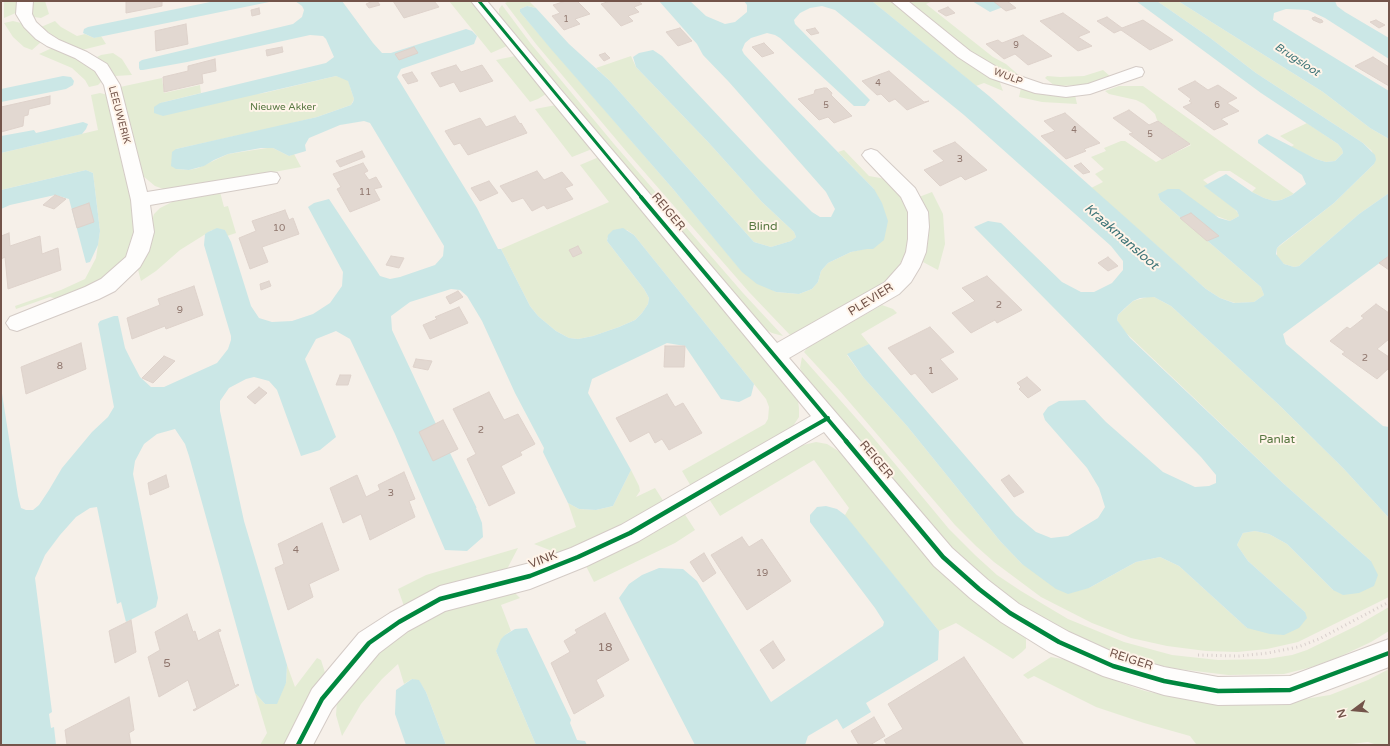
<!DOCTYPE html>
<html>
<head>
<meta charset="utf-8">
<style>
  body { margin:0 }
  #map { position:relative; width:1390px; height:746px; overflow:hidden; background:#f6f0e9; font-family:"Varela Round",sans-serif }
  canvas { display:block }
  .frame { position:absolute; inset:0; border:2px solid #73544a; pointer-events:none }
  .north { position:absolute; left:1334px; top:690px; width:40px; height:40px; -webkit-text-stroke:3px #fff4e9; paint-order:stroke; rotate:254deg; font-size:11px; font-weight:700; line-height:16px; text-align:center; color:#73544a }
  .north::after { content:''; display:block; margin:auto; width:14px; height:18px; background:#73544a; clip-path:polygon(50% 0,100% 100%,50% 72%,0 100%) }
</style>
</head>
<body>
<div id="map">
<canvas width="1390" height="746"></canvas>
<div class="frame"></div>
<div class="north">N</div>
</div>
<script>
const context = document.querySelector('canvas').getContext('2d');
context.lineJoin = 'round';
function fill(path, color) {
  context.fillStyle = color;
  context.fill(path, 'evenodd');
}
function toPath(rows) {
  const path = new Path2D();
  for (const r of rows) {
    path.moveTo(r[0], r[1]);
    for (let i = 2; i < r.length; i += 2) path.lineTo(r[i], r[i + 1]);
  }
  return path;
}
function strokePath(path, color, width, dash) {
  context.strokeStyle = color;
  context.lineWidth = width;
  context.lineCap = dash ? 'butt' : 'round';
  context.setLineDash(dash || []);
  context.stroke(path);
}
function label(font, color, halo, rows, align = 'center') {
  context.font = font + ' "Varela Round",sans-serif';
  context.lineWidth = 4;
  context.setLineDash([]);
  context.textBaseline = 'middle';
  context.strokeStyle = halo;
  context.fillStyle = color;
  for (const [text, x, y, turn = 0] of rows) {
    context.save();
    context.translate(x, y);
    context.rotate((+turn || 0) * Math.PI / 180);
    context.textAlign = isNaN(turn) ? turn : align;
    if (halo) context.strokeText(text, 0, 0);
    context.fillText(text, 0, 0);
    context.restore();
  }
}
fill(toPath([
  [4,1,19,1,18,12,4,18],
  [31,1,45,1,49,14,41,18,34,17,30,8],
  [449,1,470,1,507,46,491,53],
  [509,1,532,1,530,2,536,8,527,6,520,9,520,12,673,189,742,271,776,292,799,294,812,289,818,282,821,271,828,263,851,252,867,248,874,189,838,152,844,150,869,176,886,179,895,188,908,208,912,228,905,255,894,274,870,292,795,334,790,335,749,292,626,151,536,44,505,3],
  [872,1,893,1,999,80,1003,91,984,83,976,86],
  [908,1,933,1,926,4,993,57,1006,64,1021,77,1018,78,983,61],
  [1157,1,1178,1,1323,92,1370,128,1389,139,1389,193,1359,214,1299,266,1294,267,1284,264,1277,257,1277,248,1334,203,1374,164,1372,151,1363,143,1256,73,1209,37],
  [502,5,531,44,614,144,743,293,783,336,772,333,763,328,499,15,499,9],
  [13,21,21,23,33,37,41,42,32,50,24,47,13,37,4,23],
  [55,21,61,27,77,36,85,34,94,38,101,36,106,44,82,50,66,43,58,39,41,27],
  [52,48,82,61,93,68,102,81,98,85,89,87,85,80,72,68,39,54],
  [113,53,122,59,132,75,115,76,104,62,97,57,101,55],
  [515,56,546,94,538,99,530,102,496,60],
  [631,56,636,67,709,143,762,202,794,232,796,237,791,241,771,247,754,242,610,81,596,68],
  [1103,70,1111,77,1085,85,1055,86,1045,78,1047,76,1060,77,1084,76],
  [336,76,348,80,354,99,351,105,317,117,285,125,176,149,176,169,189,170,198,168,228,154,267,148,273,148,289,156,294,154,301,167,183,189,166,190,155,186,143,176,120,87,162,78,164,93,200,85,201,93,160,103,264,93],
  [1119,86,1143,86,1294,194,1281,200,1274,201,1264,198,1252,192,1256,188,1230,171,1219,171,1203,180,1208,184,1205,186,1233,207,1238,213,1239,216,1230,221,1158,194,1160,200,1261,287,1264,295,1254,302,1235,303,1220,298,1206,289,1091,188,1103,182,1095,174,1104,169,1091,157,1106,151,1104,148,1121,141,1125,141,1156,162,1191,145,1157,120,1155,114,1144,104,1136,100,1109,94,1105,91],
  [1021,88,1049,94,1075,95,1077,104,1042,102,1019,97],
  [100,93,108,95,133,196,137,237,132,251,111,275,60,300,50,297,16,309,15,306,61,290,85,279,96,258,100,231,93,173,86,170,1,190,1,153,98,130,91,95],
  [556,105,592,149,572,157,535,109],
  [1307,123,1338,144,1342,149,1343,153,1335,161,1326,162,1316,159,1291,147,1294,145,1280,136],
  [599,157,798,401,799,408,799,417,791,429,692,488,682,471,765,424,768,419,769,407,766,399,634,235,627,230,607,238,607,241,644,289,649,298,648,304,642,313,635,320,619,327,593,336,578,339,569,338,556,331,538,316,530,306,501,249,609,202,580,165],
  [220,192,224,207,228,206,236,233,227,236,225,230,212,230,180,250,156,271,141,281,137,266,154,214,160,208,172,202],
  [932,192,943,214,945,244,938,270,923,262,928,242,926,213,919,197],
  [1147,297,1154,297,1171,306,1277,403,1343,468,1389,518,1389,597,1298,642,1267,649,1237,652,1206,651,1167,646,1131,638,1092,623,1041,597,994,562,976,546,955,525,839,390,804,352,808,347,882,305,893,309,897,313,861,334,869,344,847,355,863,377,907,426,1000,541,1022,564,1089,588,1136,562,1160,557,1179,566,1247,628,1305,612,1248,561,1237,545,1243,533,1255,531,1269,534,1287,544,1333,590,1371,561,1284,484,1124,331,1117,320,1118,315,1133,301],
  [802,357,871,435,949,529,975,555,997,575,1021,591,1068,619,1124,642,1172,655,1218,660,1267,659,1292,655,1307,650,1358,625,1389,607,1389,631,1371,642,1339,657,1312,667,1284,674,1228,675,1179,669,1146,663,1105,650,1034,616,998,590,962,559,931,526,804,376,800,368],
  [816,442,827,444,840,452,918,547,948,579,989,612,1026,638,1026,648,1022,652,1013,659,956,623,939,631,846,518,845,515,849,508,814,460,720,516,709,499,799,446],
  [631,470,639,486,640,491,636,497,655,488,664,502,658,508,560,554,534,544,576,527,568,503,579,509,596,510,613,506],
  [684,513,695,530,675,543,594,582,585,564],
  [518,548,506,571,405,609,398,589,426,575],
  [514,592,520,598,501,605,511,631,505,635,496,651,536,745,446,745,426,692,419,681,412,679,404,684,398,664,382,679,361,704,342,736,336,715,337,701,369,659,393,639,433,615,465,603],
  [1051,657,1068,660,1119,682,1145,691,1183,699,1239,705,1279,703,1330,695,1368,680,1389,669,1389,745,1377,745,1368,742,1342,745,1196,744,1190,736,1144,723,1096,707,1034,676,1028,679,1023,675],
  [317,658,321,660,327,679,285,745,260,745,267,733,255,693,265,704,286,683,287,665,295,687]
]), '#e4ecd4');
fill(toPath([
  [215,1,274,1,94,38,83,33,84,29,88,27],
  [295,1,342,1,373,43,382,53,391,53,466,29,472,31,477,36,474,44,401,69,397,77,477,208,498,249,501,249,530,306,538,316,556,331,569,338,578,339,593,336,619,327,635,320,642,313,648,304,649,298,644,289,607,241,608,235,613,230,623,228,634,235,754,384,751,396,739,402,721,399,685,346,667,343,592,379,588,393,631,470,613,506,596,510,579,509,568,503,543,452,544,448,515,393,482,321,467,296,460,290,451,289,410,302,391,316,392,330,436,424,443,421,485,504,476,508,482,523,483,537,467,551,445,550,395,434,350,339,336,331,316,339,305,359,336,437,320,450,301,456,277,390,269,381,254,377,246,379,229,388,220,401,220,411,244,521,287,665,286,683,277,704,265,704,255,693,189,456,185,444,175,429,157,434,144,444,135,461,133,474,158,598,156,607,126,622,121,602,117,604,97,507,90,508,76,517,60,535,45,555,35,578,52,712,49,714,51,728,54,727,56,745,1,745,1,387,18,496,21,508,26,510,33,510,39,505,49,490,62,468,92,432,108,417,114,407,98,324,100,321,114,316,118,316,125,348,132,362,140,377,151,387,164,387,217,363,228,349,231,340,231,336,204,245,205,234,208,232,217,228,225,230,231,242,251,306,259,318,272,322,292,321,313,314,330,303,342,286,343,272,308,207,314,203,329,199,380,276,390,279,400,277,435,265,443,256,444,246,370,123,364,121,340,125,309,138,305,145,306,151,289,156,273,148,261,148,228,154,214,160,204,166,189,170,176,169,171,166,172,152,176,149,317,117,351,105,353,102,354,99,348,81,336,76,163,116,154,113,154,107,160,103,326,63,334,57,326,39,323,36,310,35,187,62,143,70,140,70,139,68,139,62,142,60,293,24,302,17,304,10,302,6],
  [659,1,690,1,706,16,725,24,735,22,747,12,747,5,744,1,872,1,989,96,1206,289,1220,298,1234,303,1254,302,1264,295,1261,287,1160,200,1158,194,1168,189,1179,189,1219,218,1230,221,1239,216,1237,211,1204,186,1226,174,1252,192,1264,198,1274,201,1281,200,1292,195,1306,184,1302,175,1258,143,1258,140,1267,134,1316,159,1326,162,1335,161,1343,153,1342,149,1338,144,1261,93,1136,1,1157,1,1209,37,1256,73,1363,143,1375,155,1376,160,1374,164,1334,203,1280,245,1277,248,1276,254,1284,264,1294,267,1299,266,1359,214,1389,193,1389,256,1283,334,1286,344,1383,426,1389,427,1389,518,1343,468,1277,403,1171,306,1154,297,1140,298,1133,301,1124,309,1118,315,1117,320,1130,338,1284,484,1371,561,1378,575,1374,586,1359,593,1343,595,1333,590,1287,544,1269,534,1255,531,1243,533,1237,545,1248,561,1305,612,1307,618,1299,628,1284,635,1270,634,1247,628,1179,566,1160,557,1136,562,1089,588,1068,594,1056,589,1022,564,1000,541,907,426,863,377,847,354,869,344,1016,515,1036,532,1051,538,1068,536,1098,518,1105,507,1099,488,1087,468,1045,420,1043,414,1048,407,1059,401,1085,400,1106,422,1163,472,1195,487,1209,486,1216,483,1216,475,1201,457,974,227,988,221,1001,223,1062,282,1081,292,1094,292,1112,283,1123,270,1123,261,1111,246,964,115,835,10,822,6,810,8,800,13,794,20,795,24,870,100,865,106,854,106,780,38,775,35,767,33,751,38,745,43,742,50,744,54,787,100,874,189,882,203,888,221,884,240,873,249,867,249,851,252,828,263,821,271,818,282,812,289,799,294,776,292,757,284,742,272,673,189,551,49,520,12,520,9,527,6,536,8,569,44,610,81,754,242,771,247,791,241,796,237,794,232,762,202,709,143,636,67,633,57,639,53,653,50,662,56,758,158,812,212,820,217,831,217,835,209,826,192,729,82,703,55,697,44],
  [972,1,1007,1,1011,4,990,12],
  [1178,1,1335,1,1337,6,1345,12,1389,38,1389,59,1325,18,1308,10,1286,9,1274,13,1273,20,1389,91,1389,139,1370,128,1323,92],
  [63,76,71,77,74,81,73,85,66,89,1,102,1,89],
  [83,122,88,124,86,129,82,134,1,153,1,136,34,130,36,133],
  [86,170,93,173,100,231,98,245,90,262,86,263,69,199,55,195,10,205,1,209,1,190],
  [826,506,837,509,845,515,939,631,938,660,866,703,871,712,843,729,837,719,808,736,805,745,695,745,619,598,629,584,642,575,659,568,683,569,697,581,771,702,883,626,884,622,875,608,810,522,810,515,817,507],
  [527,628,571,720,570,723,577,740,585,741,587,745,536,745,496,651,501,639,505,635,515,629],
  [412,679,419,680,426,692,446,745,406,745,395,714,396,690]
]), '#cbe7e6');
fill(toPath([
  [458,449,486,506,478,509,485,525,450,453]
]), '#f6f0e9');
const building = toPath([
  [126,1,162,1,162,6,126,13,126,1],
  [373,1,377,1,380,5,369,8,366,4,373,1],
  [393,1,434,1,439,7,404,18,393,1],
  [566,1,577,1,590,14,575,19,580,24,564,30,552,16,560,13,553,5,566,1],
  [610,1,638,1,642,4,634,7,639,12,628,16,633,21,621,26,601,4,610,1],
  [993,1,1007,1,1016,8,1006,11,993,1],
  [948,7,955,13,946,16,938,11,948,7],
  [259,8,260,14,252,16,251,10,259,8],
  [1063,13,1090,32,1078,37,1092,46,1078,51,1040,21,1063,13],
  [1107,17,1122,28,1143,20,1173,40,1150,50,1121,30,1114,33,1097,21,1107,17],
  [1315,17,1322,20,1323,22,1320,23,1313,20,1312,18,1315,17],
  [1376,20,1385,25,1379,28,1370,22,1376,20],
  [186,24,188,44,156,51,155,31,186,24],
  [680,28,692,41,678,46,666,32,680,28],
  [815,28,819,33,811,35,806,30,815,28],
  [1023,35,1052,56,1028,65,1015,54,1004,59,986,44,998,40,1002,43,1023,35],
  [764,43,774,53,762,57,752,47,764,43],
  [282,47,283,52,267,56,266,50,282,47],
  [414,47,418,53,399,60,395,54,414,47],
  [605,53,610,58,604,61,599,55,605,53],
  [1373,57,1389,67,1389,86,1355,66,1373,57],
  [215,59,216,71,202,74,203,83,164,92,163,77,188,71,188,66,215,59],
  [456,65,461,72,482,65,493,81,460,92,454,82,440,87,431,73,456,65],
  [889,71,924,102,929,101,907,110,895,99,889,102,881,94,877,95,862,81,889,71],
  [412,72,418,81,408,84,402,75,412,72],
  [1195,81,1208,90,1218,85,1237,98,1227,103,1239,111,1221,119,1228,124,1214,130,1183,107,1192,103,1189,101,1191,99,1178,89,1195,81],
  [824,88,827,88,832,93,831,95,852,116,834,123,828,117,819,120,798,99,814,94,815,90,824,88],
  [50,96,50,104,29,109,28,115,24,116,23,126,1,132,1,107,50,96],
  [1129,110,1149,125,1158,121,1190,144,1162,159,1129,134,1133,133,1113,118,1129,110],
  [1065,113,1094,138,1100,143,1084,149,1086,151,1066,159,1041,136,1055,131,1044,121,1065,113],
  [515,116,520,124,521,123,527,133,468,155,460,143,454,145,445,131,480,118,486,127,515,116],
  [955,142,987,170,965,180,961,176,940,186,924,170,944,161,933,151,955,142],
  [362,151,365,157,340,167,336,161,362,151],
  [363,163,368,171,364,173,369,180,376,177,382,187,374,189,380,200,350,212,337,189,341,187,333,174,363,163],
  [1081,163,1090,172,1083,174,1074,166,1081,163],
  [537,171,544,180,562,172,573,185,565,188,573,199,547,209,544,205,532,211,523,198,512,202,500,186,537,171],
  [489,181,498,193,480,201,471,188,489,181],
  [55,195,66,199,54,209,43,205,55,195],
  [89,203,94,222,77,228,72,209,89,203],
  [285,210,289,220,293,218,299,234,262,247,268,262,250,269,239,238,256,231,252,221,285,210],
  [1191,213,1219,236,1207,241,1180,218,1191,213],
  [9,233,10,246,40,236,42,254,58,248,61,270,8,289,5,257,1,259,1,236,9,233],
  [578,246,582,253,573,257,569,250,578,246],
  [391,256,404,258,399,268,386,265,391,256],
  [1389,256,1389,270,1379,263,1389,256],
  [1108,257,1118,266,1108,271,1098,263,1108,257],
  [987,276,1022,310,997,323,995,320,971,333,952,313,975,301,962,288,987,276],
  [269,281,271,286,261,290,260,284,269,281],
  [194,286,203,315,166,329,165,326,132,339,127,318,160,305,158,299,194,286],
  [458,291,463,297,450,304,446,297,458,291],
  [1376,304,1389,313,1389,339,1377,349,1389,357,1389,368,1377,379,1342,354,1345,352,1330,341,1347,327,1350,329,1364,318,1361,316,1376,304],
  [459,307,468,323,430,339,423,325,437,319,435,317,459,307],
  [930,327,954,352,940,359,958,379,932,393,915,373,911,375,888,348,930,327],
  [81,343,86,369,26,394,21,367,81,343],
  [665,346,685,346,684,367,664,367,665,346],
  [164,356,175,361,153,383,142,378,164,356],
  [416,359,432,361,428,370,413,367,416,359],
  [340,375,351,375,348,385,336,385,340,375],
  [1027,377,1041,390,1028,398,1019,389,1021,387,1017,383,1027,377],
  [259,387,267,393,255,404,247,397,259,387],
  [489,392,504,420,518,414,535,444,520,452,522,455,501,466,515,493,489,506,467,459,476,454,453,409,489,392],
  [667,394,675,407,683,403,702,433,669,450,662,439,655,443,649,432,630,442,616,418,667,394],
  [443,420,458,449,433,461,419,432,443,420],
  [404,472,415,499,409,501,415,517,370,540,361,514,343,523,330,488,357,475,366,497,380,490,378,485,404,472],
  [166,475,169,487,150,495,148,483,166,475],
  [1009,475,1024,492,1014,497,1001,480,1009,475],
  [322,523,339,570,309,584,313,597,288,610,275,568,284,564,278,544,322,523],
  [742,537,749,547,762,539,791,581,747,610,711,555,742,537],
  [704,553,716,573,703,582,690,562,704,553],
  [605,613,629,660,596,680,604,696,574,714,551,663,570,652,564,641,577,633,575,630,605,613],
  [187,614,193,632,195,631,198,641,220,629,221,631,218,632,235,686,238,684,239,685,194,711,193,710,197,708,188,680,159,697,148,657,160,650,155,632,187,614],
  [131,620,136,652,115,663,109,631,131,620],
  [773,641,785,660,773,669,760,650,773,641],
  [964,657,1024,745,887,745,884,740,903,729,888,704,964,657],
  [129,697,134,730,129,733,131,745,67,745,65,730,129,697],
  [874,717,885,736,870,745,859,745,851,731,874,717]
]);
fill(building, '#e2d8d1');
strokePath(building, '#ded2cb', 1);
const minor = toPath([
  [17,1,33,1,32,14,36,22,48,33,59,40,87,52,107,64,120,85,147,192,271,172,277,173,280,178,277,183,271,184,150,205,154,232,149,251,140,267,115,291,99,299,17,331,10,329,6,323,10,317,85,287,101,279,126,257,134,232,131,200,104,85,95,71,75,58,47,46,36,39,24,27,16,14,17,1],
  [471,1,487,1,561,90,777,343,885,282,901,264,906,252,908,239,908,212,901,197,865,159,862,155,865,151,871,149,877,151,915,188,928,212,929,227,926,252,920,267,911,282,899,294,789,358,952,548,988,580,1019,604,1069,632,1115,653,1164,667,1218,677,1290,676,1389,639,1389,667,1290,704,1218,705,1164,695,1103,676,1049,652,1001,622,970,598,934,566,824,432,639,541,587,566,530,589,445,611,408,631,379,653,332,709,313,745,284,745,312,689,359,633,390,613,440,586,530,563,571,548,621,525,811,416,549,98,471,1],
  [891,1,908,1,970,51,1002,70,1043,84,1066,87,1088,84,1136,67,1142,68,1144,72,1142,76,1090,94,1066,97,1035,93,990,78,958,57,891,1]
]);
strokePath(minor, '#d4cbc6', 2);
strokePath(toPath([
  [1198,655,1239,656,1268,653,1298,647,1319,639,1389,602]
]), '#d9d0cd', 3, [1, 3.5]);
fill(minor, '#fefdfc');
strokePath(toPath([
  [479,1,642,198]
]), '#00873e', 3);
strokePath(toPath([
  [641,197,847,442],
  [786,442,828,418]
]), '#00873e', 4);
strokePath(toPath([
  [846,441,943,557,979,589,1010,613,1059,642,1113,666,1164,681,1218,691,1290,690,1389,653],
  [298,745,322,699,369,643,399,622,440,599,530,576,578,557,630,533,788,441]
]), '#00873e', 4.5);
label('9px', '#90776e', null, [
  ["1",566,20],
  ["9",1016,46],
  ["4",878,84],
  ["5",826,106],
  ["6",1217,106],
  ["4",1074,131],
  ["5",1150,135]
]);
label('10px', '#73544a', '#fff4e9', [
  ["WULP",1008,77,21],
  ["LEEUWERIK",119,115,75]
]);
label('10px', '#587842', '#fff4e9', [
  ["Nieuwe Akker",283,107]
]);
label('10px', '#90776e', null, [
  ["3",960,159],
  ["11",365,192],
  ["10",279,228],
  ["2",999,305],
  ["9",180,310],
  ["2",1365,358],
  ["8",60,366],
  ["1",931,371],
  ["2",481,430],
  ["3",391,493],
  ["4",296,550],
  ["19",762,573]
]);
label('italic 11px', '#3e7578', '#fff4e9', [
  ["Brugsloot",1297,60,33]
]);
label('12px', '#73544a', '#fff4e9', [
  ["REIGER",668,212,50],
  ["PLEVIER",871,300,-32],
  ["REIGER",876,460,50],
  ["VINK",543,560,-21],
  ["REIGER",1131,660,18]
]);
label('12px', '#587842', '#fff4e9', [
  ["Blind",763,227],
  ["Panlat",1277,440]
]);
label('12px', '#90776e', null, [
  ["18",605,648],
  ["5",167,664]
]);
label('italic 13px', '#3e7578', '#fff4e9', [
  ["Kraakmansloot",1121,237,41]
]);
</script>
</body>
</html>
